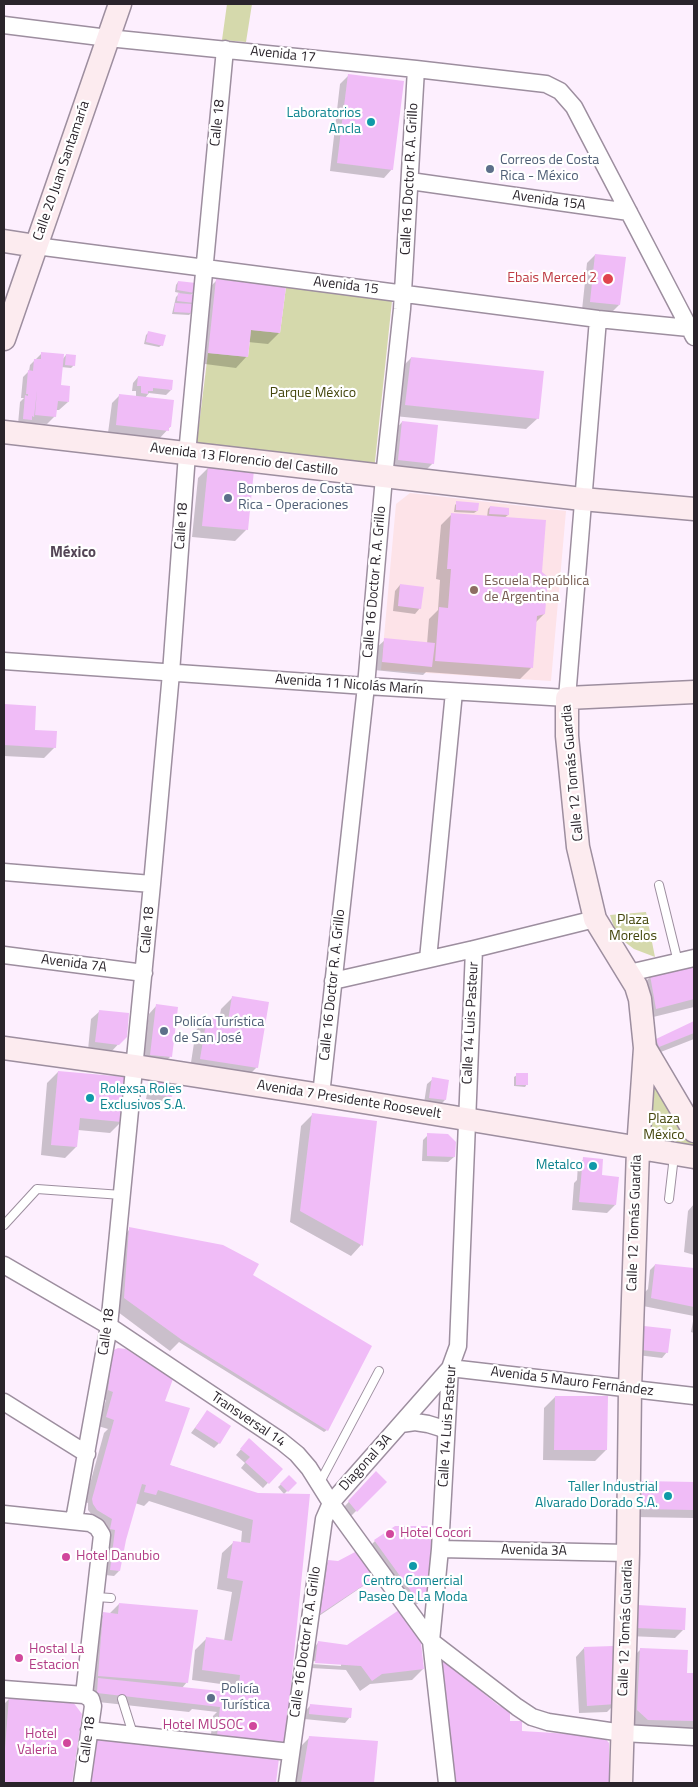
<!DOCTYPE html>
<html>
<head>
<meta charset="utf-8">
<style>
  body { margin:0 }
  #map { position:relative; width:698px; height:1787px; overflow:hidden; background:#fdeffe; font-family:"Titillium Web",sans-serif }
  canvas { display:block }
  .frame { position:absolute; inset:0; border:5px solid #2a242b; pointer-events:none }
</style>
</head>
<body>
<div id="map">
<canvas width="698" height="1787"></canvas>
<div class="frame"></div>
</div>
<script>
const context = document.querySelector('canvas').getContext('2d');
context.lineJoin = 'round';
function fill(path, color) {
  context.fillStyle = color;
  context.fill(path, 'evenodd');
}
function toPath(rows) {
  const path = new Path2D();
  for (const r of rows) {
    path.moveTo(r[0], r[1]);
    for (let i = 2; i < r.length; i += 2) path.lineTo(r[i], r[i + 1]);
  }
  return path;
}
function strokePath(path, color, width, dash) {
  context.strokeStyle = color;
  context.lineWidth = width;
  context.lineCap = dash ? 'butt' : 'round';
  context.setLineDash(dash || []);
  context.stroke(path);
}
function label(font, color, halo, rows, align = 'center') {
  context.font = font + ' "Titillium Web",sans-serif';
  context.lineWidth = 4.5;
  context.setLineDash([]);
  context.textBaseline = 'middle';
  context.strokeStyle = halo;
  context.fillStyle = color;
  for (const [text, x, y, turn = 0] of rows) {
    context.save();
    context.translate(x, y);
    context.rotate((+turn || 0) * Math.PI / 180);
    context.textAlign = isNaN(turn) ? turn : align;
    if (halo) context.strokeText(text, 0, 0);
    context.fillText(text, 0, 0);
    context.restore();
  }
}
fill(toPath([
  [410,493,566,511,551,681,381,670,396,504]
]), '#fde3e8');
fill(toPath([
  [227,4,252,4,246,42,222,40],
  [286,287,392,301,374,471,196,449,208,353,248,357,251,330,280,333],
  [646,912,655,957,634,949,617,936,610,915],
  [645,1048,694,1131,694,1157,638,1149]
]), '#d5d9ac');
fill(toPath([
  [348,76,392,169,384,178,330,171,340,84],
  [595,255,619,305,611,313,582,310,587,263],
  [216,281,279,333,268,344,248,342,247,356,236,368,197,363,205,292],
  [178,282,194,292,190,296,194,302,191,313,189,315,172,314,176,297,180,293,175,292,176,285],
  [149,332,162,345,159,347,144,344,146,335],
  [42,353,62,360,66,355,74,365,71,368,61,367,59,386,68,402,59,410,56,410,55,416,47,424,28,423,26,425,18,424,20,402,24,398,21,398,23,377,29,371,30,365],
  [411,358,538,418,526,429,394,416,400,369],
  [138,377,171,390,166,395,149,393,145,398,170,427,159,439,108,433,112,403,120,395,136,397,136,391,132,391,133,383],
  [402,422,433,463,424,472,390,468,394,431],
  [209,467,252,471,246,530,235,541,192,537,198,478],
  [457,503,477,511,474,513,454,512,455,505],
  [490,507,508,515,504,518,541,572,544,614,535,623,531,668,520,679,426,672,423,675,374,670,376,648,385,640,427,644,429,619,438,610,440,580,436,579,441,525,452,514,487,517,488,509],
  [400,585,420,608,415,614,393,611,395,591],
  [4,706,35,707,34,731,55,747,44,758,4,756],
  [694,968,694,1007,645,1019,640,987,651,976],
  [232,998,257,1067,246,1078,190,1069,196,1030,208,1019,219,1020,221,1009],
  [157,1005,170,1057,162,1065,142,1063,149,1014],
  [100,1011,126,1036,110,1053,88,1050,91,1019],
  [694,1022,694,1039,648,1057,645,1051,656,1040],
  [58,1072,121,1122,110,1133,78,1130,76,1147,65,1158,41,1155,47,1083],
  [517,1075,527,1084,525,1087,514,1086,514,1077],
  [433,1079,445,1100,440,1105,424,1103,427,1084],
  [154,1082,171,1096,165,1102,146,1099,148,1088],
  [312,1115,361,1245,351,1256,290,1222,301,1126],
  [428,1135,454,1157,448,1162,422,1161,423,1140],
  [584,1159,601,1174,615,1205,607,1213,572,1210,574,1183,577,1180,578,1164],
  [694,1204,694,1255,684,1252,688,1211],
  [130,1229,251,1275,327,1430,324,1432,179,1342,170,1351,114,1309,119,1240],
  [655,1265,694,1269,694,1316,643,1306,645,1292,648,1289,650,1270],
  [694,1316,694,1333,691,1332],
  [645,1327,667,1352,662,1358,637,1355,639,1333],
  [115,1351,164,1402,169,1465,258,1494,291,1682,210,1744,213,1716,217,1712,192,1709,189,1712,89,1701,88,1630,104,1614,109,1614,119,1604,187,1682,182,1688,234,1694,235,1686,192,1680,195,1650,206,1639,224,1641,232,1592,217,1589,222,1553,234,1542,241,1543,242,1531,149,1501,144,1506,135,1503,125,1540,119,1571,114,1576,105,1575,110,1535,105,1534,107,1525,92,1515,88,1510,88,1503,85,1502,104,1433,108,1429,98,1426,106,1400,100,1398,106,1360],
  [555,1397,606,1450,595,1461,543,1460,544,1408],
  [207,1412,219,1443,214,1448,191,1433],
  [249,1440,281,1469,263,1488,241,1468,245,1463,236,1455],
  [376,1473,385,1482,351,1516,344,1507],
  [289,1477,295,1483,284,1494,278,1487],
  [643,1482,694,1483,694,1518,634,1517,634,1491],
  [395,1527,431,1590,420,1602,407,1611,364,1552,375,1541],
  [328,1562,374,1577,369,1582,316,1618,323,1567],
  [639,1607,683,1630,675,1638,629,1636,630,1615],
  [318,1643,423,1669,412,1680,370,1684,360,1691,346,1670,311,1668,311,1664,341,1666,341,1663,311,1661,313,1648],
  [584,1648,615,1704,607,1712,579,1713,576,1657],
  [640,1650,684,1674,694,1674,694,1732,636,1730,626,1722,632,1658],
  [10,1698,81,1715,71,1783,4,1783,4,1704],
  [310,1706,350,1717,345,1723,304,1719,305,1711],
  [509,1722,521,1732,608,1743,608,1783,449,1783],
  [309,1738,377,1742,372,1783,292,1783,298,1749],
  [85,1750,278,1759,275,1783,82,1783]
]), '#0003');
fill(toPath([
  [348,74,404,81,393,170,337,163],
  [595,254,626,257,620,305,590,302],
  [216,279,286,287,280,333,251,330,248,357,208,353],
  [178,281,196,283,195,293,177,290],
  [178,293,196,295,195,303,177,301],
  [175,303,193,304,192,313,174,312],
  [148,331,166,335,163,346,146,342],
  [41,352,64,354,61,385,70,386,69,402,58,401,56,417,35,415,37,390,34,417,32,416,32,420,23,419,25,395,28,396,28,394,26,394,28,370,33,371,34,359,41,359],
  [66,354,76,355,75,366,65,365],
  [411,357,544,371,539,419,405,405],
  [138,376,173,380,172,390,153,388,153,391,148,391,148,394,141,393,141,386,137,386],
  [119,394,174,400,171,427,169,427,169,431,116,425],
  [402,421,438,425,434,464,398,460],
  [208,466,254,470,248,530,202,526],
  [456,501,479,503,478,511,456,510],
  [490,506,509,508,509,515,489,514],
  [451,513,546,520,542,572,548,577,545,614,537,616,533,668,435,661,439,607,448,608,451,569,447,569],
  [400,584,424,587,421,609,398,606],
  [384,638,435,643,432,667,382,662],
  [4,704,36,706,35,730,57,731,56,748,4,745],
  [694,967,694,999,656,1009,650,975],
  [232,996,269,1002,258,1068,200,1059,207,1017,228,1021],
  [156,1004,178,1007,172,1057,150,1055],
  [99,1010,129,1013,127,1037,119,1045,95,1042],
  [694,1021,694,1033,659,1047,656,1039],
  [58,1071,126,1077,122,1122,80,1118,77,1147,51,1145],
  [516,1073,528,1073,528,1085,516,1085],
  [432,1077,449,1080,446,1100,429,1098],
  [153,1081,174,1084,172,1097,151,1094],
  [312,1113,377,1121,363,1246,300,1211],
  [427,1133,448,1134,456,1142,455,1157,427,1156],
  [583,1157,603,1159,602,1175,619,1177,616,1205,579,1202],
  [129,1227,223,1245,259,1264,253,1275,372,1346,328,1431,182,1340,124,1298],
  [655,1264,694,1268,694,1307,651,1298],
  [644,1326,671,1329,668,1353,642,1350],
  [118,1348,126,1349,173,1379,165,1401,190,1408,170,1465,258,1493,310,1494,285,1745,217,1736,220,1707,97,1693,98,1678,238,1693,240,1675,202,1670,206,1637,232,1641,243,1581,227,1578,233,1541,250,1543,253,1520,158,1490,156,1495,144,1492,146,1485,142,1484,126,1540,120,1571,110,1570,115,1530,110,1529,112,1519,97,1510,93,1504,92,1499,114,1420,106,1417,113,1392,108,1390,112,1355,114,1350],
  [555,1396,608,1396,607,1450,554,1450],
  [207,1410,231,1426,220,1444,195,1428],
  [249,1438,283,1469,269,1484,245,1462,250,1457,240,1449],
  [376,1471,387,1482,357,1512,348,1501],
  [289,1475,297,1483,288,1492,280,1484],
  [642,1481,694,1482,694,1510,642,1509],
  [395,1526,432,1526,433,1591,418,1601,374,1540],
  [357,1551,376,1577,320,1614,328,1560,338,1561],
  [119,1603,198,1610,188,1683,98,1676,103,1612,118,1614],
  [638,1605,686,1608,685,1630,637,1628],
  [399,1610,421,1643,424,1669,382,1674,372,1681,361,1666,315,1663,318,1641,347,1645],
  [613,1646,616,1704,587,1706,584,1647],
  [640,1648,688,1650,687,1673,694,1673,694,1721,648,1720,637,1710],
  [444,1661,498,1705,510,1711,510,1721,522,1721,522,1731,603,1736,609,1743,609,1783,455,1783,438,1665],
  [9,1697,73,1702,82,1714,72,1783,4,1783,4,1762],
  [310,1704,352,1708,351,1718,309,1714],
  [309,1736,378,1741,374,1783,301,1783],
  [96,1738,279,1758,276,1783,91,1783]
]), '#f0bcf7');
const lane = toPath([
  [659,885,678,962],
  [669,1199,674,1156],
  [4,1225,37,1189,122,1195],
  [319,1484,379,1371],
  [96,1597,111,1598],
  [122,1699,133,1734]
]);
const street = toPath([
  [4,25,108,38,416,69,546,84,560,91,574,107,694,337],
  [410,181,629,212],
  [36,246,598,319,689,328],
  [4,661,366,686,567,698,598,319],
  [4,872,152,884],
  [4,955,144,973],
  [428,959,454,692],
  [629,973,694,958],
  [333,981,474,949,595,919],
  [321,1095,366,686,384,477,402,309,416,69],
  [4,1265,109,1326,281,1441,297,1454,309,1468,331,1503,431,1641,517,1707,532,1717,548,1722,623,1733,694,1737],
  [4,1402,87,1454],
  [401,1424,415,1422,428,1424,441,1428,446,1432],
  [4,1514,90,1523,97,1527,102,1535,84,1695],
  [74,1520,109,1326,152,884,171,673,187,454,225,49],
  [440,1549,628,1553],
  [4,1689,84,1695,91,1699,93,1706,82,1783],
  [89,1730,291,1752],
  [287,1783,324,1519,331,1503,450,1368,694,1396],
  [447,1783,431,1641,440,1549,450,1368,458,1346,474,949]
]);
const secondary = toPath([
  [4,241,36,246],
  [4,339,120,4],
  [4,432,582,499,694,509],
  [4,1048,134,1066,321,1095,694,1157],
  [645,1048,694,1131],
  [621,1783,628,1553,630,1389,638,1149,645,1048,640,999,636,986,595,919,578,847,567,736,567,698,694,692]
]);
strokePath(lane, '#9d8e9f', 10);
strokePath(street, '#9d8e9f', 19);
strokePath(secondary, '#9d8e9f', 25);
strokePath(lane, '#fff', 8);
strokePath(street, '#fff', 16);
strokePath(secondary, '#fcebef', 22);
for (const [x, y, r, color] of [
  [371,122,5,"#0f9aa8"],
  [490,169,5,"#5c6f8a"],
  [608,279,6,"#e0444e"],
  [228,498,5,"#5c6f8a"],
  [474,590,5,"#8d6e63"],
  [164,1031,5,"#5c6f8a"],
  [90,1098,5,"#0f9aa8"],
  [593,1166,5,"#0f9aa8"],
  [668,1496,5,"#0f9aa8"],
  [390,1534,5,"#d1479c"],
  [66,1557,5,"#d1479c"],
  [413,1566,5,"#0f9aa8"],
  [19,1658,5,"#d1479c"],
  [211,1698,5,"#5c6f8a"],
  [253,1726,5,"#d1479c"],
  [67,1743,5,"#d1479c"]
]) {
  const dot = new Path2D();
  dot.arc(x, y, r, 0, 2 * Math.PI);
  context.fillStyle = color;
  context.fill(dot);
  strokePath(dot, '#fff', 2);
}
label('14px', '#2a242b', '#fff', [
  ["Avenida 17",283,55,6],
  ["Calle 18",218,123,-84],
  ["Calle 20 Juan Santamaría",62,171,-71],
  ["Calle 16 Doctor R. A. Grillo",410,179,-87],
  ["Avenida 15A",549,201,8],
  ["Avenida 15",346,286,7],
  ["Avenida 13 Florencio del Castillo",244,460,7],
  ["Calle 18",182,526,-86],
  ["Calle 16 Doctor R. A. Grillo",375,582,-85],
  ["Avenida 11 Nicolás Marín",349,685,4],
  ["Calle 12 Tomás Guardia",573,773,-95],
  ["Calle 18",148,930,-85],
  ["Avenida 7A",74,964,7],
  ["Calle 16 Doctor R. A. Grillo",333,985,-84],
  ["Calle 14 Luis Pasteur",471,1023,-87],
  ["Avenida 7 Presidente Roosevelt",349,1100,9],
  ["Calle 12 Tomás Guardia",635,1223,-88],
  ["Calle 18",107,1332,-82],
  ["Avenida 5 Mauro Fernández",572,1382,7],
  ["Transversal 14",248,1420,34],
  ["Calle 14 Luis Pasteur",448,1426,-86],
  ["Diagonal 3A",366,1463,-48],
  ["Avenida 3A",534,1551,1],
  ["Calle 12 Tomás Guardia",626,1628,-88],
  ["Calle 16 Doctor R. A. Grillo",306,1642,-82],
  ["Calle 18",88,1740,-82]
]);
label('14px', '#0d838f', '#fff', [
  ["Laboratorios",361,114],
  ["Ancla",361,130],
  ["Rolexsa Roles",100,1090,"left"],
  ["Exclusivos S.A.",100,1106,"left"],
  ["Metalco",583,1166],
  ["Taller Industrial",658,1488],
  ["Alvarado Dorado S.A.",658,1504],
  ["Centro Comercial",413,1582,"center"],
  ["Paseo De La Moda",413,1598,"center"]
], 'right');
label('14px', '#4e5e75', '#fff', [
  ["Correos de Costa",500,161],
  ["Rica - México",500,177],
  ["Bomberos de Costa",238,490],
  ["Rica - Operaciones",238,506],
  ["Policía Turística",174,1023],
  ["de San José",174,1039],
  ["Policía",221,1690],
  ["Turística",221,1706]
], 'left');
label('14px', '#be3a42', '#fff', [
  ["Ebais Merced 2",597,279]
], 'right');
label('14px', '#44460c', '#fff', [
  ["Parque México",313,394],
  ["Plaza",633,921],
  ["Morelos",633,937],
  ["Plaza",664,1120],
  ["México",664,1136]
]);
label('14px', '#785e54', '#fff', [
  ["Escuela República",484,582],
  ["de Argentina",484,598]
], 'left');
label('14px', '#b23c85', '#fff', [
  ["Hotel Cocori",400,1534],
  ["Hotel Danubio",76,1557],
  ["Hostal La",29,1650],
  ["Estacion",29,1666],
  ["Hotel MUSOC",243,1726,"right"],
  ["Hotel",57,1735,"right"],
  ["Valeria",57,1751,"right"]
], 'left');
label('bold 15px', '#544656', '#fff', [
  ["México",73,553]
]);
</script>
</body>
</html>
